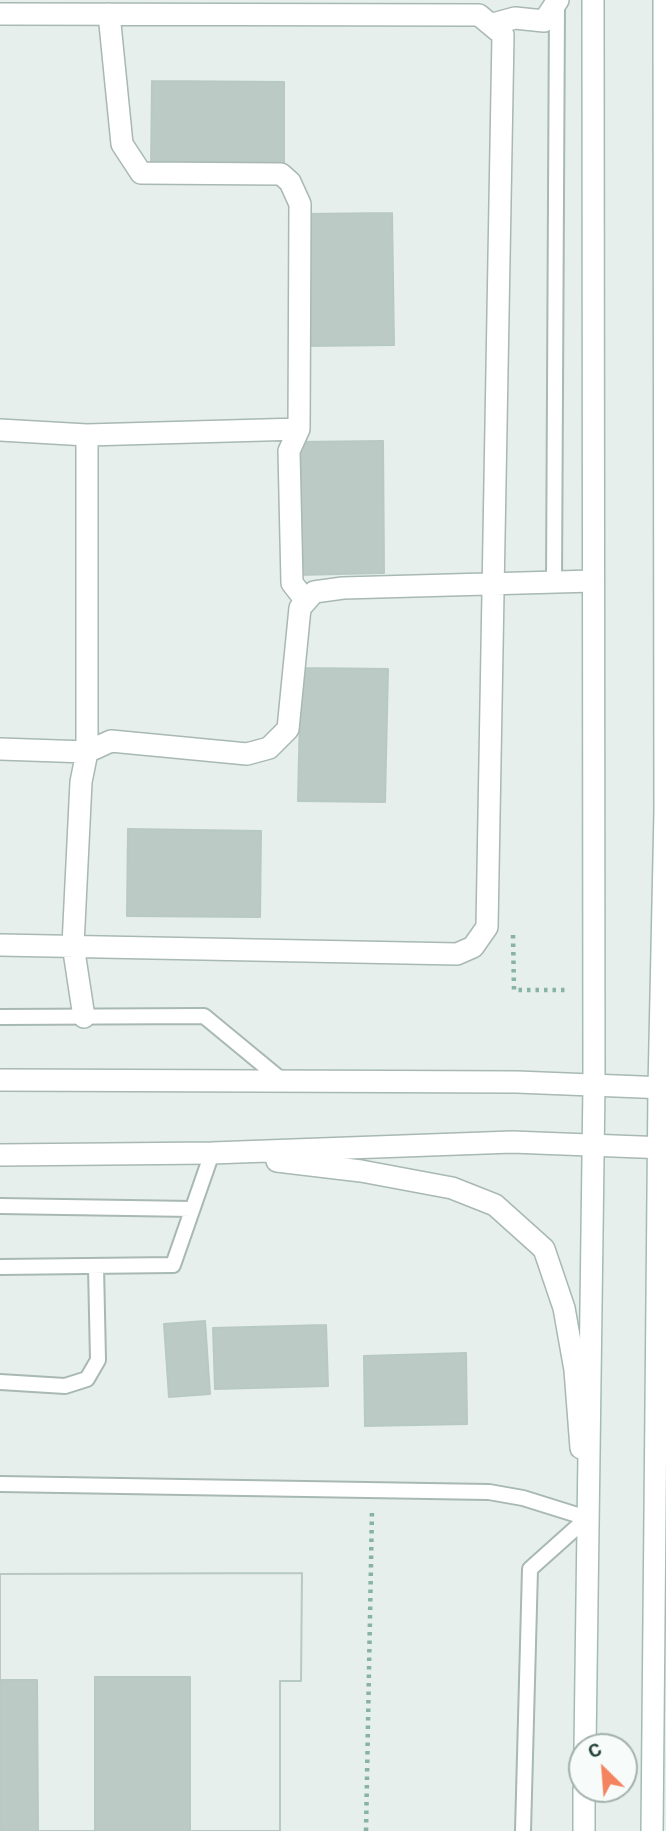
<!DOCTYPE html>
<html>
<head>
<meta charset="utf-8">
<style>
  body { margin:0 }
  #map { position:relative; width:666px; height:1831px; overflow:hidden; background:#e6efeb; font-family:Roboto,sans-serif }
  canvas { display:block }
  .north { position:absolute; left:568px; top:1733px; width:70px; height:70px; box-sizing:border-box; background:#f7fbf9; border:2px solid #a3b1ad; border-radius:50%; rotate:335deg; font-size:19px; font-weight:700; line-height:28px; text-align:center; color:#24423a }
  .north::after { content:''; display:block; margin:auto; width:24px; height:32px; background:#f4845f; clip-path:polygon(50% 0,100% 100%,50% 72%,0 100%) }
</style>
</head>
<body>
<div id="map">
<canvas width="666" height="1831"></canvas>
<div class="north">С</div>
</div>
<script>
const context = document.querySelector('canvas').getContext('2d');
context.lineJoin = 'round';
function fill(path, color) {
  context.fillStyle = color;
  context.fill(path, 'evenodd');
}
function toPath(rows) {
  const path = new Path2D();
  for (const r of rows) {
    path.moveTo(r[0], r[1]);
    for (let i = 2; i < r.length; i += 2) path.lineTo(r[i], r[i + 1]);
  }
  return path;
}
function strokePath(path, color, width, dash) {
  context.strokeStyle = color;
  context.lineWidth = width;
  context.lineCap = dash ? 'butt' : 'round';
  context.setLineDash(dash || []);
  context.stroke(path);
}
const building = toPath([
  [152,81,284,82,284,169,151,168,152,81],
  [392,213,394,345,307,346,305,214,392,213],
  [383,441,384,573,297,575,296,442,383,441],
  [301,668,388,669,385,802,298,801,301,668],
  [128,829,261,831,260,917,127,916,128,829],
  [205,1321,210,1394,169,1397,164,1324,205,1321],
  [326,1325,328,1386,215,1389,213,1328,326,1325],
  [466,1353,467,1424,365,1426,364,1356,466,1353],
  [302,1573,301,1681,280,1681,280,1831,190,1831,190,1677,95,1677,95,1831,38,1831,37,1680,0,1680,0,1574,302,1573],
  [302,1573,301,1681,280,1681,280,1831,0,1831,0,1574,302,1573]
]);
fill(building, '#bbcac4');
strokePath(building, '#b8c9c2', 2);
const lane = toPath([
  [554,582,557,4],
  [0,1017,204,1016,284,1082],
  [0,1206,192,1209],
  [0,1267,173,1265,212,1153],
  [0,1382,65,1386,87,1379,98,1360,96,1267],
  [0,1484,489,1492,523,1498,587,1518,530,1569,523,1831]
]);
const street = toPath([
  [0,14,479,15,503,35,487,927,473,947,457,954,0,945],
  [109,14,122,144,141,173,281,174,290,182,300,204,299,429,289,451,292,583,306,601],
  [493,24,515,18,544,21,558,0],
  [0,430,87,435,299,429],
  [0,749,87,752,87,435],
  [84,1017,73,945,81,782,87,752,111,741,247,754,269,748,288,729,300,608,314,592,343,588,593,581],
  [0,1080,517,1082,666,1088],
  [0,1155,212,1153,512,1142,666,1148],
  [277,1161,361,1171,452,1188,495,1205,544,1249,564,1308,575,1370,581,1448]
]);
const secondary = toPath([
  [585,1747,594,1085,593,0],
  [584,1831,584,1789],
  [652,1831,659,1088,665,811,664,0]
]);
strokePath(lane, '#a8b8b2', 18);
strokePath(street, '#a8b8b2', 24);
strokePath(secondary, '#a4bbb3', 24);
strokePath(toPath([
  [513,935,514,990,569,990],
  [366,1831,372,1510]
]), '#86b3a5', 4.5, [3.5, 5]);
strokePath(lane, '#fff', 14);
strokePath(street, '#fff', 21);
strokePath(secondary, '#fff', 21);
</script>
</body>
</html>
